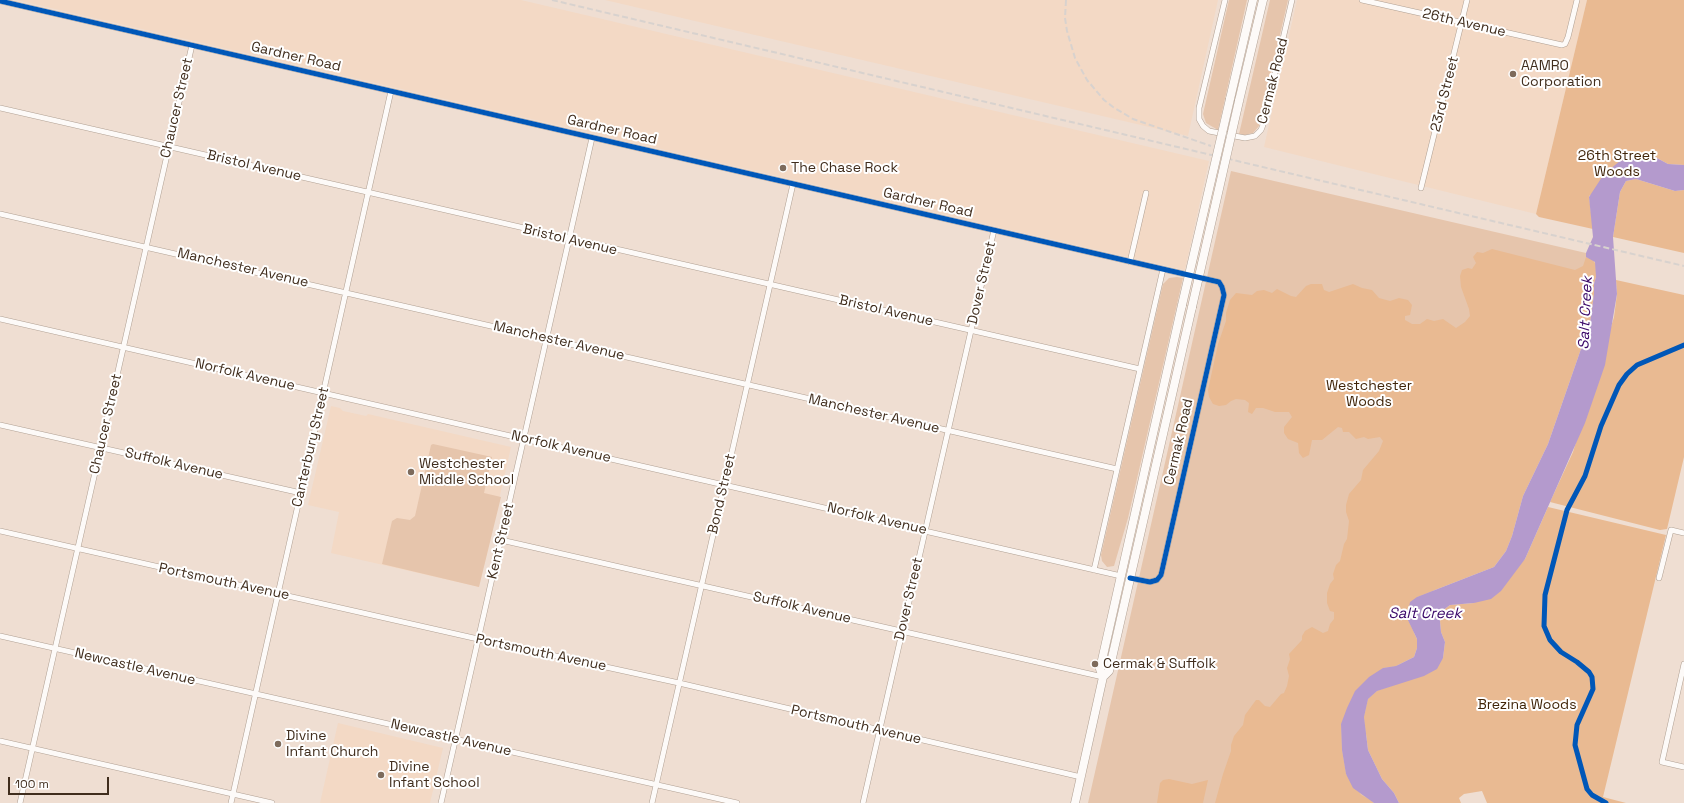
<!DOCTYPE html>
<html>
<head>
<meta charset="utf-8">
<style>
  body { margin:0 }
  #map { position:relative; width:1684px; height:803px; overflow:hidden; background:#efded2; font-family:"Space Grotesk",sans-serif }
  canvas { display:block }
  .scale { position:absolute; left:8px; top:777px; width:101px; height:18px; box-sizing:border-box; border:2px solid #402d1d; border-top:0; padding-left:5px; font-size:12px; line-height:14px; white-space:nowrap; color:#402d1d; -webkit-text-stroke:3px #fff; paint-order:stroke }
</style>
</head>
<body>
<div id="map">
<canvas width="1684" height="803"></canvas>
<div class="scale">100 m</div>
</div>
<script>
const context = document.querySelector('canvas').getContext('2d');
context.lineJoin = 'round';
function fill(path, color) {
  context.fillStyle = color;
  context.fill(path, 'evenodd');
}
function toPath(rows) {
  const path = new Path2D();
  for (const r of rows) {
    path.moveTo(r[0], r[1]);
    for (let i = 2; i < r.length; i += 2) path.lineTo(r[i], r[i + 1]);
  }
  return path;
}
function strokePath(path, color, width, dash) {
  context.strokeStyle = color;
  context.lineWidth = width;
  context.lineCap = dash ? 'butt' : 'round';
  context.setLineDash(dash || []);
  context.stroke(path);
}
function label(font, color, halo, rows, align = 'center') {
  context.font = font + ' "Space Grotesk",sans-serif';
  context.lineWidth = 4;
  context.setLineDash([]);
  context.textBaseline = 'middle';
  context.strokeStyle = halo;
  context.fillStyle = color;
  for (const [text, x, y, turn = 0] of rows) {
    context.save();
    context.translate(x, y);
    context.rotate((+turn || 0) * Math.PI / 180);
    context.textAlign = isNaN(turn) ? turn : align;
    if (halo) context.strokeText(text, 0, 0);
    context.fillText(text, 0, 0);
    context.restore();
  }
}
fill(toPath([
  [16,0,521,0,1209,161,1185,270],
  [605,0,1218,0,1188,136],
  [1297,0,1587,0,1536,214,1264,147],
  [331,406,340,408,343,411,366,416,368,414,511,447,479,587,331,553,339,512,308,505],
  [338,723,443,748,430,803,320,803]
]), '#f3d9c5');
fill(toPath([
  [1229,0,1247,0,1218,130,1206,123,1203,114],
  [1270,0,1288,0,1259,126,1253,133,1245,135,1239,134],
  [1231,171,1586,253,1586,257,1592,259,1346,774,1374,803,1088,803],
  [1177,277,1183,278,1128,518,1114,566,1107,567,1102,561,1101,555,1163,284,1169,278],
  [433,444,492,457,484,493,501,497,479,587,382,564,392,521,397,518,410,520,415,516,431,445]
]), '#e6c5ac');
fill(toPath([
  [1587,0,1684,0,1684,165,1668,164,1655,157,1589,196,1593,229,1539,217,1536,214],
  [1636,179,1675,191,1684,190,1684,253,1613,237,1620,192,1626,181],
  [1492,249,1575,270,1583,266,1586,257,1592,259,1596,264,1596,277,1594,284,1594,294,1590,323,1548,444,1523,496,1512,536,1506,551,1494,567,1417,597,1407,618,1417,639,1417,648,1414,657,1396,666,1383,668,1341,724,1342,750,1346,774,1361,795,1371,800,1374,803,1215,803,1223,774,1231,751,1231,745,1234,736,1243,725,1245,715,1256,700,1259,700,1265,706,1270,707,1281,694,1284,693,1287,686,1289,676,1287,668,1290,659,1289,654,1302,640,1302,636,1305,631,1312,627,1323,633,1328,631,1330,624,1334,619,1334,612,1330,611,1327,603,1327,593,1330,584,1334,579,1333,574,1336,565,1340,561,1344,544,1347,539,1349,521,1346,512,1346,505,1349,494,1361,480,1363,470,1379,451,1383,441,1380,437,1368,439,1364,437,1356,439,1349,432,1343,432,1342,428,1338,427,1322,440,1312,440,1309,455,1303,458,1299,453,1298,443,1288,439,1284,433,1284,427,1292,417,1289,412,1275,412,1263,408,1256,408,1252,414,1248,412,1249,403,1245,400,1236,399,1231,401,1226,405,1219,406,1213,404,1209,397,1208,390,1218,344,1226,321,1226,313,1230,300,1236,293,1252,295,1257,291,1264,290,1272,293,1277,289,1291,296,1296,297,1306,286,1311,284,1322,284,1324,290,1329,292,1353,284,1362,288,1372,290,1379,298,1390,301,1399,298,1408,300,1412,305,1410,315,1405,316,1405,320,1412,324,1420,324,1427,319,1434,321,1443,319,1456,328,1465,322,1470,316,1469,309,1461,287,1460,276,1462,270,1468,268,1472,269,1476,263,1473,257,1477,252,1483,253],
  [1616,280,1684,295,1684,457,1667,529,1660,530,1550,502,1573,452,1614,317,1617,294],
  [1548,507,1666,535,1603,797,1626,803,1487,803,1482,791,1464,794,1459,798,1461,803,1399,803,1394,793,1382,779,1368,750,1364,717,1368,699,1377,691,1396,684,1443,658,1445,642,1441,632,1440,621,1442,611,1450,605,1474,603,1525,559],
  [1169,779,1192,784,1208,780,1203,803,1157,803,1160,783,1163,780]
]), '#e9ba92');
fill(toPath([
  [1639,156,1655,157,1668,164,1684,165,1684,190,1675,191,1636,179,1626,181,1620,192,1613,237,1617,294,1605,365,1585,423,1525,559,1501,591,1491,599,1474,603,1450,605,1442,611,1440,621,1441,632,1445,642,1443,658,1437,669,1424,676,1377,691,1368,699,1364,717,1368,750,1382,779,1394,793,1399,803,1374,803,1353,788,1346,774,1342,750,1341,724,1347,708,1355,691,1369,677,1383,668,1396,666,1414,657,1417,648,1417,639,1407,618,1410,602,1417,597,1494,567,1506,551,1512,536,1523,496,1548,444,1590,323,1594,294,1594,284,1596,277,1595,262,1586,257,1586,253,1593,237,1589,197,1604,174,1620,161]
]), '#b49acd');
const street = toPath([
  [1225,0,1199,108,1199,119,1203,126,1209,131,1245,138,1255,136,1261,130,1263,125,1292,0],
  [1362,0,1562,45,1565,44,1568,37,1577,0],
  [0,1,1219,282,1222,287,1224,295,1161,575,1157,580,1150,582,1130,578],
  [0,108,1140,369],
  [1421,188,1467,0],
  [0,214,1117,469],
  [1130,262,1146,193],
  [0,319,1121,576],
  [0,425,301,493],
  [0,531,478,639,679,683,1081,777],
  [501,540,1103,677],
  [1094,570,1163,269],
  [1659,578,1671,530,1684,533],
  [0,636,737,803],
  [1684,664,1662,762,1684,767],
  [0,741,272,803],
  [20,803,192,45],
  [231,803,391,91],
  [441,803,592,138],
  [652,803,793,184],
  [863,803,994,230]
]);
const primary = toPath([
  [1230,99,1253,0],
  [1239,101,1263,0],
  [1103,677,1100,669,1182,305],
  [1075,803,1103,677,1109,671,1192,307]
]);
strokePath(street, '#b0a093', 6);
strokePath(primary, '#b0a093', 9);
strokePath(street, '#fdfaf8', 5);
strokePath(primary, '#fdfaf8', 8);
strokePath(toPath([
  [552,0,1684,266],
  [1066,0,1065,18,1067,31,1075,58,1087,80,1104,100,1113,107,1133,119,1211,146]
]), '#d8d2ce', 2, [6, 3]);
const primaryBridge = toPath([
  [1182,305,1230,99],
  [1192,307,1239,101]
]);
strokePath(primaryBridge, '#b0a093', 9, []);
strokePath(primaryBridge, '#fdfaf8', 8);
strokePath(toPath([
  [0,1,1219,282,1222,287,1224,295,1161,575,1157,580,1150,582,1130,578],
  [1606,803,1592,795,1587,789,1575,745,1577,725,1593,689,1592,677,1589,672,1577,662,1561,652,1550,640,1544,626,1545,595,1567,510,1585,476,1601,426,1619,385,1627,374,1637,365,1684,345]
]), '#0057b8', 5);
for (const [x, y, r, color] of [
  [1513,74,4,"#7d6b5c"],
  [783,168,4,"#7d6b5c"],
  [411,472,4,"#7d6b5c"],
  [1095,664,4,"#7d6b5c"],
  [278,744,4,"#7d6b5c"],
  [381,775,4,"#7d6b5c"]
]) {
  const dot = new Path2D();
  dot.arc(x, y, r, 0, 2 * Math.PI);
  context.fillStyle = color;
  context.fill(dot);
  strokePath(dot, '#fff', 1.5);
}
label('14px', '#402d1d', '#fff', [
  ["26th Avenue",1464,23,13],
  ["Gardner Road",296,57,13],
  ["Cermak Road",1273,81,-76],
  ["23rd Street",1445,94,-76],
  ["Chaucer Street",177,108,-77],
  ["Gardner Road",612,130,13],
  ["Bristol Avenue",254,166,13],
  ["Gardner Road",928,203,13],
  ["Bristol Avenue",570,240,13],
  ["Manchester Avenue",243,268,13],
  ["Dover Street",982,283,-77],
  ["Bristol Avenue",886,311,13],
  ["Manchester Avenue",559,341,13],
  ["Norfolk Avenue",245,375,13],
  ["Manchester Avenue",874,414,13],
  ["Chaucer Street",106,424,-77],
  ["Cermak Road",1179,442,-77],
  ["Canterbury Street",311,447,-77],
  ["Norfolk Avenue",561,447,13],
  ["Suffolk Avenue",174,464,13],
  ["Bond Street",722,494,-77],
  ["Norfolk Avenue",877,519,13],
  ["Kent Street",501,541,-77],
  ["Portsmouth Avenue",224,582,12],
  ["Dover Street",909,599,-77],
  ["Suffolk Avenue",802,608,13],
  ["Portsmouth Avenue",541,653,12],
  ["Newcastle Avenue",135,667,13],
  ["Portsmouth Avenue",856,725,13],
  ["Newcastle Avenue",451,738,13]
]);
label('14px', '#402d1d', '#fff', [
  ["AAMRO",1521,66],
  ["Corporation",1521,82],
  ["The Chase Rock",791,168],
  ["Westchester",419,464],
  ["Middle School",419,480],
  ["Cermak & Suffolk",1103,664],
  ["Divine",286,736],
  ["Infant Church",286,752],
  ["Divine",389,767],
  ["Infant School",389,783]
], 'left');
label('14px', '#412509', '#fff', [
  ["26th Street",1617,156],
  ["Woods",1617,172],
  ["Westchester",1369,386],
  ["Woods",1369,402],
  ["Brezina Woods",1527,705]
]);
label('italic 15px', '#3a0768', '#fff', [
  ["Salt Creek",1586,313,-87],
  ["Salt Creek",1425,614]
]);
</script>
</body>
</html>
